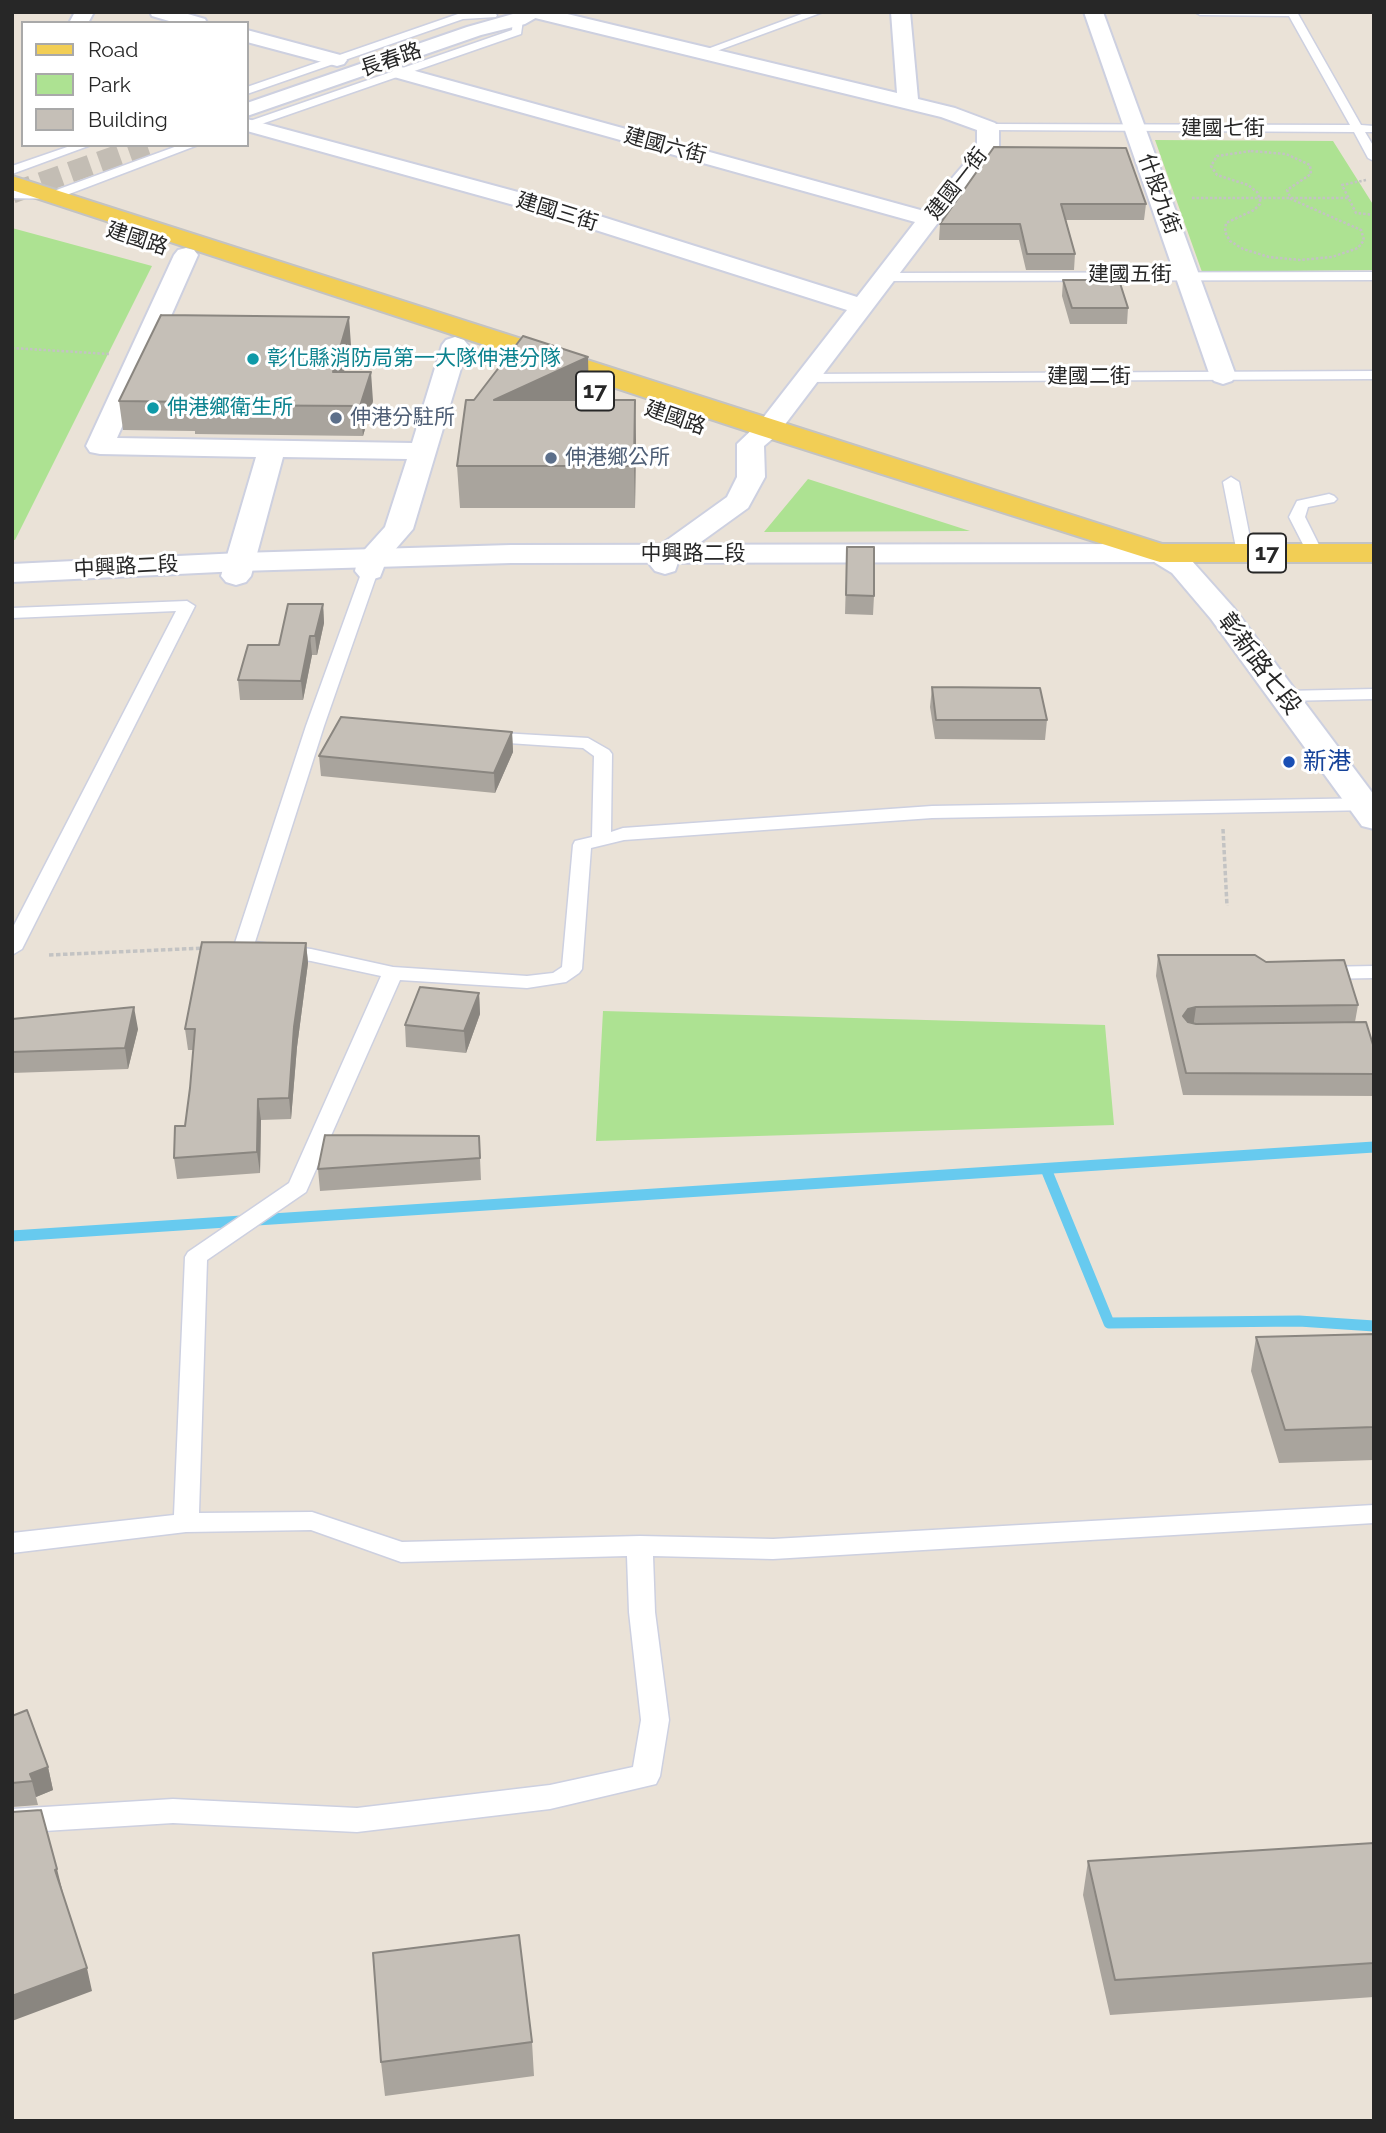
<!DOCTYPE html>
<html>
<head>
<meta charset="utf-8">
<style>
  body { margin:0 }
  #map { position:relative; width:1386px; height:2133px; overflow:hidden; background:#eae2d7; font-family:Raleway,sans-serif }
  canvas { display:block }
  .frame { position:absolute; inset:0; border:14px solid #272727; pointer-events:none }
  .legend { position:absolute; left:21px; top:21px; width:228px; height:126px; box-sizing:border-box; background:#fff; border:2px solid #a9a9a9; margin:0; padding:9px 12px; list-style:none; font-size:21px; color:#272727 }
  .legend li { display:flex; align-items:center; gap:14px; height:35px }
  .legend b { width:35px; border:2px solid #a9a9a9 }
</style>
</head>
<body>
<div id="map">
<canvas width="1386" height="2133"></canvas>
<div class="frame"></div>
<ul class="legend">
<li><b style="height:9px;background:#f2ce55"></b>Road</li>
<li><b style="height:19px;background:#ade292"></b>Park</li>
<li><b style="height:19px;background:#c5bfb7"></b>Building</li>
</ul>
</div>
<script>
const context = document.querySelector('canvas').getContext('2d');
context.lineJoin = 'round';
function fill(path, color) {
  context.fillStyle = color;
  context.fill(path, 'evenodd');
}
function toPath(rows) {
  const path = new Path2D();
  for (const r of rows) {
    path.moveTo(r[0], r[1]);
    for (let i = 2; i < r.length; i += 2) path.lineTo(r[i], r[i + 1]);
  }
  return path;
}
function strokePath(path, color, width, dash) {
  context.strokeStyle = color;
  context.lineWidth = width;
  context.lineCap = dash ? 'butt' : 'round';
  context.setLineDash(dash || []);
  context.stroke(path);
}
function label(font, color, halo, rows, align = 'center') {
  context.font = font + ' Raleway,"Noto Sans TC",sans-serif';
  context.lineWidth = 6;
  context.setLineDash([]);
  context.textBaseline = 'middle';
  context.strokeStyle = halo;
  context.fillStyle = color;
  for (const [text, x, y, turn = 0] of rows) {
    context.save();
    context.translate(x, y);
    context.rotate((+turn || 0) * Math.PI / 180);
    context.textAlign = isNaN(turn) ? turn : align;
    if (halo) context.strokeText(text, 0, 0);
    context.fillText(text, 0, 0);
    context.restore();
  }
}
fill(toPath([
  [1155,140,1333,141,1374,206,1374,270,1202,272],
  [12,228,152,266,15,540,12,540],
  [808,479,970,531,764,532],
  [603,1011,1105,1025,1114,1125,596,1141]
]), '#ade292');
strokePath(toPath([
  [1046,1169,1109,1323,1299,1321,1374,1326],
  [12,1236,1374,1147]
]), '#67caef', 11);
strokePath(toPath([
  [12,193,147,145]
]), '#c3bdb4', 21, [21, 10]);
const lane = toPath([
  [493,12,497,15,496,17,463,19,247,94,247,87,458,14,493,12],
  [807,12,823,12,703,56,694,54,807,12],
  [1195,12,1297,12,1361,125,1374,126,1374,132,1365,132,1374,147,1374,161,1368,158,1354,132,988,130,982,127,988,124,1350,125,1289,16,1200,15,1195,12],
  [518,17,523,20,521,34,247,129,247,122,512,30,513,20,518,17],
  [73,145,91,145,12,174,12,166,73,145],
  [180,145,198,145,56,199,12,198,12,190,51,192,180,145],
  [1374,272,1374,280,886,281,879,277,886,273,1374,272],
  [1374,371,1374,379,805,382,798,378,805,374,1374,371],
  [1231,477,1239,482,1253,553,1245,558,1237,553,1223,482,1231,477],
  [1329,494,1334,496,1337,499,1334,502,1308,507,1305,517,1323,553,1321,556,1309,556,1289,517,1297,501,1329,494],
  [370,566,378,571,324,726,255,942,311,949,393,967,527,976,553,973,562,967,573,845,575,841,592,837,594,756,583,748,478,741,475,737,478,733,484,732,588,738,609,750,612,754,611,832,623,828,932,806,1374,798,1374,810,932,818,624,840,591,848,582,969,579,973,566,982,527,988,400,980,306,1192,207,1260,199,1513,312,1512,402,1542,640,1536,773,1539,1374,1505,1374,1523,773,1559,653,1556,655,1612,669,1720,660,1776,656,1784,550,1809,357,1832,173,1823,12,1833,12,1809,173,1799,357,1808,550,1785,633,1767,641,1720,629,1612,627,1556,401,1562,311,1530,186,1532,12,1553,12,1533,174,1515,185,1257,188,1252,289,1183,381,976,311,961,244,952,237,950,234,946,306,726,362,571,370,566],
  [187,601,195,606,22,949,12,955,12,929,176,611,12,618,12,608,187,601],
  [1374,689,1374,699,1284,701,1275,696,1284,691,1374,689],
  [1374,966,1374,978,1321,979,1314,977,1311,973,1314,969,1321,967,1374,966]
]);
const street = toPath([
  [75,12,94,12,88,23,69,23,75,12],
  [150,12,181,12,205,19,207,23,176,23,152,16,150,12],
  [525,12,559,12,897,93,891,12,910,12,918,99,955,108,995,123,999,127,999,149,996,154,937,224,777,435,764,446,765,477,748,508,680,557,675,571,665,574,655,571,650,565,651,554,656,548,727,497,737,477,737,444,759,423,847,310,539,212,247,131,247,119,555,202,857,297,915,222,394,77,391,73,394,69,401,67,408,69,924,211,977,149,977,130,941,117,527,16,525,12],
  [1084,12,1103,12,1236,376,1232,381,1223,384,1214,381,1210,376,1084,12],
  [247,30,344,56,347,60,344,64,337,66,247,42,247,30],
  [186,248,194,250,198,255,117,438,412,443,442,345,446,340,455,337,464,340,468,345,413,529,387,559,380,577,370,580,360,577,355,571,358,557,385,527,407,459,283,457,251,576,246,582,236,585,226,582,221,576,256,457,100,454,90,452,86,446,174,255,178,250,186,248]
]);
const secondary = toPath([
  [520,12,546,12,525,24,481,35,247,116,247,103,467,27,520,12],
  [1160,544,1170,547,1192,561,1233,607,1374,795,1374,829,1362,826,1211,619,1172,573,1154,562,511,563,240,571,12,582,12,564,240,553,511,545,1160,544]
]);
const primary = toPath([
  [12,176,1162,544,1374,544,1374,562,1160,562,1150,559,759,435,12,190,12,176]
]);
strokePath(lane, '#cdd0e0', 3);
strokePath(street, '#cdd0e0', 4);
strokePath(secondary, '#cdd0e0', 4);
strokePath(primary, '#c3c3c3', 4);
strokePath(toPath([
  [1251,151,1286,154,1310,165,1311,174,1287,190,1291,199,1361,230,1364,240,1358,248,1332,257,1300,260,1269,257,1243,249,1230,241,1225,232,1226,223,1254,210,1260,204,1260,199,1257,192,1248,185,1217,175,1211,166,1217,156,1251,151],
  [1366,180,1342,185,1356,213,1374,215],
  [1192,198,1348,198],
  [12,348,109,354]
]), '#c3c3c3', 2.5, [2.5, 2]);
strokePath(toPath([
  [1223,829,1227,906],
  [49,955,205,948]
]), '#c3c3c3', 3.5, [4.5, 2.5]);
fill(lane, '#fff');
fill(street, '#fff');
fill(secondary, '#fff');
fill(primary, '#f2ce55');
fill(toPath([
  [994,147,1146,204,1144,220,1066,220,1075,254,1074,270,1026,270,1019,240,939,240,940,224],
  [1063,280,1128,308,1127,324,1070,324,1062,296],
  [351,345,344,372,373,401,363,436,195,434,195,431,123,430,119,401],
  [589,397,583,400,636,440,635,508,460,508,457,466,466,400],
  [847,547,874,596,873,615,845,614],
  [323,604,324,623,317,655,312,655,303,700,240,700,238,680],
  [932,687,1047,720,1045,740,935,739,930,707],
  [512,732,513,752,495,793,321,776,319,756],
  [306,943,308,963,297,1047,291,1119,261,1120,260,1173,177,1179,174,1158,185,1126,190,1088,194,1050,188,1050,185,1029],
  [1158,955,1358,1005,1355,1022,1374,1048,1374,1096,1183,1095,1156,976],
  [479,993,480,1014,466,1053,406,1047,405,1025],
  [12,1019,138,1029,128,1069,12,1073],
  [479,1136,481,1180,320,1191,318,1169],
  [1374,1334,1374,1460,1279,1463,1251,1371,1256,1337],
  [12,1716,48,1767,53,1790,36,1797,38,1805,12,1807],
  [1374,1843,1374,1997,1110,2015,1083,1895,1088,1861],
  [532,2042,534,2076,385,2096,381,2062]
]), '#a9a49d');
fill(toPath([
  [349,317,351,345,335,401,333,372],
  [588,357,589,397,496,441,494,400],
  [371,372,373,401,363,436,360,406],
  [635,400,636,440,635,508,634,466],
  [323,604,324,623,317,655,315,636],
  [310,636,312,655,303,700,301,681],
  [512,732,513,752,495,793,494,773],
  [306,943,308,963,297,1047,291,1119,289,1098,294,1027],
  [479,993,480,1014,466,1053,464,1031],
  [134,1007,138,1029,128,1069,125,1048],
  [1196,1007,1193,1028,1183,1016,1188,1009],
  [258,1099,261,1120,260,1173,257,1152],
  [48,1767,53,1790,36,1797,30,1774],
  [57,1869,63,1893,55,1870],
  [87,1968,92,1991,12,2021,12,1996]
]), '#8a8680');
const building = toPath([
  [994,147,1126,148,1146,204,1061,204,1075,254,1027,254,1020,224,940,224,994,147],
  [1063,280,1119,280,1128,308,1072,308,1063,280],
  [161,315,349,317,333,372,371,372,360,406,192,405,193,402,119,401,161,315],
  [523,336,588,357,494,400,635,400,634,466,457,466,466,400,474,400,523,336],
  [847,547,874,547,874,596,846,595,847,547],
  [288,604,323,604,315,636,310,636,301,681,238,680,248,645,279,645,288,604],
  [932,687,1040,688,1047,720,936,720,932,687],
  [341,717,512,732,494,773,319,756,341,717],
  [202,942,306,943,294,1027,289,1098,258,1099,257,1152,174,1158,175,1126,185,1126,190,1088,195,1029,185,1029,202,942],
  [1158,955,1255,955,1266,962,1344,960,1358,1005,1196,1007,1188,1009,1183,1016,1188,1022,1196,1024,1366,1022,1374,1048,1374,1074,1186,1073,1158,955],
  [420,987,479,993,464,1031,405,1025,420,987],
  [134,1007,125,1048,12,1052,12,1019,134,1007],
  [325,1135,479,1136,480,1158,318,1169,325,1135],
  [1374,1334,1374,1427,1285,1430,1256,1337,1374,1334],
  [27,1710,48,1767,30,1774,33,1781,12,1783,12,1716,27,1710],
  [41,1810,57,1869,55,1870,87,1968,12,1996,12,1812,41,1810],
  [1374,1843,1374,1963,1115,1980,1088,1861,1374,1843],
  [519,1935,532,2042,381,2062,373,1953,519,1935]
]);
fill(building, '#c5bfb7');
strokePath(building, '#8a8680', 2);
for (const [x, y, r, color] of [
  [253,359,7,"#0f9aa8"],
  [153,408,7,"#0f9aa8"],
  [336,418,7,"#5c6f8a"],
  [551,458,7,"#5c6f8a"],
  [1289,762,7,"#1a4fb4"]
]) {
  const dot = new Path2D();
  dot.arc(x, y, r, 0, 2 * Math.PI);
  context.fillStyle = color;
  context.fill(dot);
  strokePath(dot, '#fff', 2.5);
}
label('21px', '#272727', '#fff', [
  ["長春路",391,60,-19],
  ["建國七街",1223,129],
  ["建國六街",665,146,15],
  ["建國一街",957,184,-52],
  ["什股九街",1159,194,70],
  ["建國三街",557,212,17],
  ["建國路",137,239,18],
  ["建國五街",1130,275],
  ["建國二街",1089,377],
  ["建國路",675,418,19],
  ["中興路二段",693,554],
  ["中興路二段",126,567,-3]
]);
label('21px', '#0d838f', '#fff', [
  ["彰化縣消防局第一大隊伸港分隊",267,359],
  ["伸港鄉衛生所",167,408]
], 'left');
label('21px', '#4e5e75', '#fff', [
  ["伸港分駐所",350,418],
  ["伸港鄉公所",565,458]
], 'left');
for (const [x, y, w] of [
  [595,391,38],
  [1267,553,38]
]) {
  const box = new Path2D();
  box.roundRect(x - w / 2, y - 19.5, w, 39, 5);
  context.fillStyle = '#fff';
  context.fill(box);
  strokePath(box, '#272727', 2);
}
label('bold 23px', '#272727', null, [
  ["17",595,391],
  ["17",1267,553]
]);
label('24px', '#272727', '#fff', [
  ["彰新路七段",1259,664,53]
]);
label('24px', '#164399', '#fff', [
  ["新港",1303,762]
], 'left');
</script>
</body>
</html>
